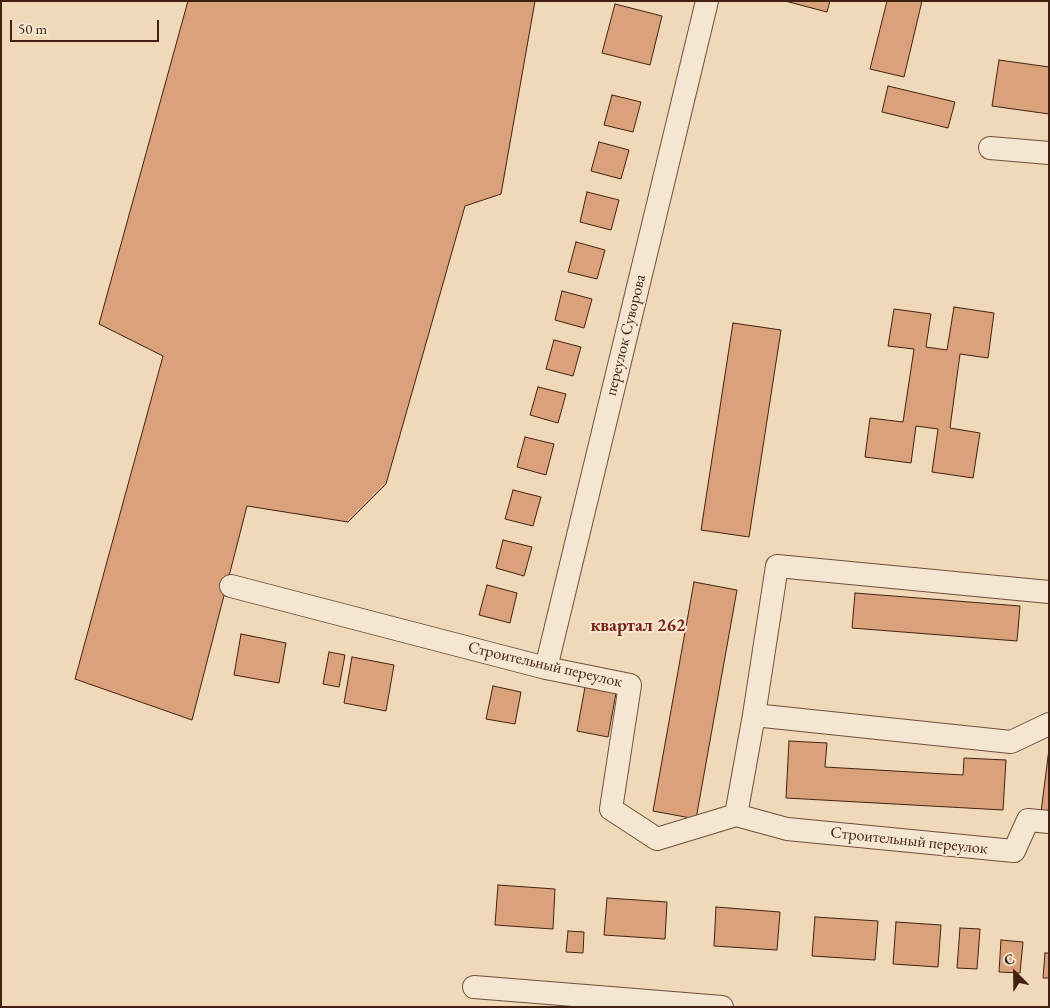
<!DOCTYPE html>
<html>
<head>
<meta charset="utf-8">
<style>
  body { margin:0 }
  #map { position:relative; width:1050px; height:1008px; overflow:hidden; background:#efd9b8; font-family:"EB Garamond",serif }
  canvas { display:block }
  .frame { position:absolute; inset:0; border:2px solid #432111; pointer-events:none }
  .north { position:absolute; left:990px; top:948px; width:50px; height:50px; -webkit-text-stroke:4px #f5e6d1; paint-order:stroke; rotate:337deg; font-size:14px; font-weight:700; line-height:20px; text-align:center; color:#432111 }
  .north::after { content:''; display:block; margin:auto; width:18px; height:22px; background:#432111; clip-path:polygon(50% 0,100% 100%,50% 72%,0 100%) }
  .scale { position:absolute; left:10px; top:20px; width:149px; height:22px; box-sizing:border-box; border:2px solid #432111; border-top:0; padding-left:6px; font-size:15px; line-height:18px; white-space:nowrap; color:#432111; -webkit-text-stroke:4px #f5e6d1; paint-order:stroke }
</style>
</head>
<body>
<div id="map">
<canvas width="1050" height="1008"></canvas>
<div class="frame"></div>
<div class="north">С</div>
<div class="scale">50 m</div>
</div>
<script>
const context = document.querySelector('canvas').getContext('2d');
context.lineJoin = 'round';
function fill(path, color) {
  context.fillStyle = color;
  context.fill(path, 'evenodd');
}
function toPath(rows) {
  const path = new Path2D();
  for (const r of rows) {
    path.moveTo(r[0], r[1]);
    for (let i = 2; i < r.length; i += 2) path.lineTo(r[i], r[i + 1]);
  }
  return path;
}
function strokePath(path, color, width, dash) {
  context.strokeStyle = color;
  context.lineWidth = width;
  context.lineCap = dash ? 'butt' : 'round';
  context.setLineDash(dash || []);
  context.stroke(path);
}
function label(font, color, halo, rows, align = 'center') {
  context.font = font + ' "EB Garamond",serif';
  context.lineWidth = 4;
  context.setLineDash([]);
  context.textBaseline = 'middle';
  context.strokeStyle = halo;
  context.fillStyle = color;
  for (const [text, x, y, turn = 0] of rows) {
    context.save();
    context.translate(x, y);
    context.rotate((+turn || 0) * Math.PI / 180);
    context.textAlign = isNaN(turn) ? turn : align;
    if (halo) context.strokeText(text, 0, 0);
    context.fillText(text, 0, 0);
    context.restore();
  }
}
const building = toPath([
  [188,1,535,1,501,194,465,206,386,484,348,522,247,506,192,720,75,679,163,356,99,324,188,1],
  [785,1,830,1,827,12,785,1],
  [887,1,922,1,904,77,870,69,887,1],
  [615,4,662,16,650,65,602,53,615,4],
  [999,60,1049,67,1049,114,992,106,999,60],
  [888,86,955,102,948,128,882,112,888,86],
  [612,95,641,102,633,132,604,125,612,95],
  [599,142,629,150,621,179,591,171,599,142],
  [587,192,619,200,611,230,580,222,587,192],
  [576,242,605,250,597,279,568,272,576,242],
  [562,291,592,299,584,328,555,320,562,291],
  [954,307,994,313,988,358,960,354,950,428,980,433,973,478,932,472,938,429,916,426,911,463,865,457,870,418,903,422,914,349,888,346,894,309,931,314,926,347,947,350,954,307],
  [733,323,781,330,749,537,701,530,733,323],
  [554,340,581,347,573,376,546,369,554,340],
  [538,387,566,394,558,423,530,415,538,387],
  [525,437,554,444,546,475,517,467,525,437],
  [513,490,541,497,533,526,505,519,513,490],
  [503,540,532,547,524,576,496,568,503,540],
  [694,582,737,590,696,819,653,811,694,582],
  [487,585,517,593,510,623,479,615,487,585],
  [855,593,1020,606,1017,641,852,628,855,593],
  [241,634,286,643,279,683,234,675,241,634],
  [329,652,345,655,339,687,323,684,329,652],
  [352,657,394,665,386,711,344,703,352,657],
  [493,686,521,692,515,724,486,719,493,686],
  [585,687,616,693,608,737,577,731,585,687],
  [789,741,827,743,825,767,963,775,964,758,1006,760,1003,810,786,798,789,741],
  [1049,749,1049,813,1041,812,1049,749],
  [498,885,555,889,553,929,495,925,498,885],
  [607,898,667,902,665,939,604,935,607,898],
  [716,907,780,912,777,950,714,946,716,907],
  [815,917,878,921,875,960,812,956,815,917],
  [896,922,941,925,938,967,893,964,896,922],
  [960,928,980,929,977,969,957,968,960,928],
  [568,931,584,932,583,953,566,952,568,931],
  [1001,940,1023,942,1020,973,999,972,1001,940],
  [1045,953,1049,953,1049,978,1043,978,1045,953]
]);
fill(building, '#daa27b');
strokePath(building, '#432111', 1);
const minor = toPath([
  [990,148,1049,153],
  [231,586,546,668,630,685,611,809,657,839,736,815,787,829,1014,851,1028,820,1049,822],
  [1049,592,777,566,754,715,1011,742,1049,724],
  [546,668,707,1],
  [736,815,754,715],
  [474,987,722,1007]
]);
strokePath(minor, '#6e4f3b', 24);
strokePath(minor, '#f5e6d1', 22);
label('16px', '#432111', '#f5e6d1', [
  ["переулок Суворова",626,335,-76],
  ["Строительный переулок",545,665,13],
  ["Строительный переулок",909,841,6]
]);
label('bold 18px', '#7a1f14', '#f5e6d1', [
  ["квартал 262",638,626]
]);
</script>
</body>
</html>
